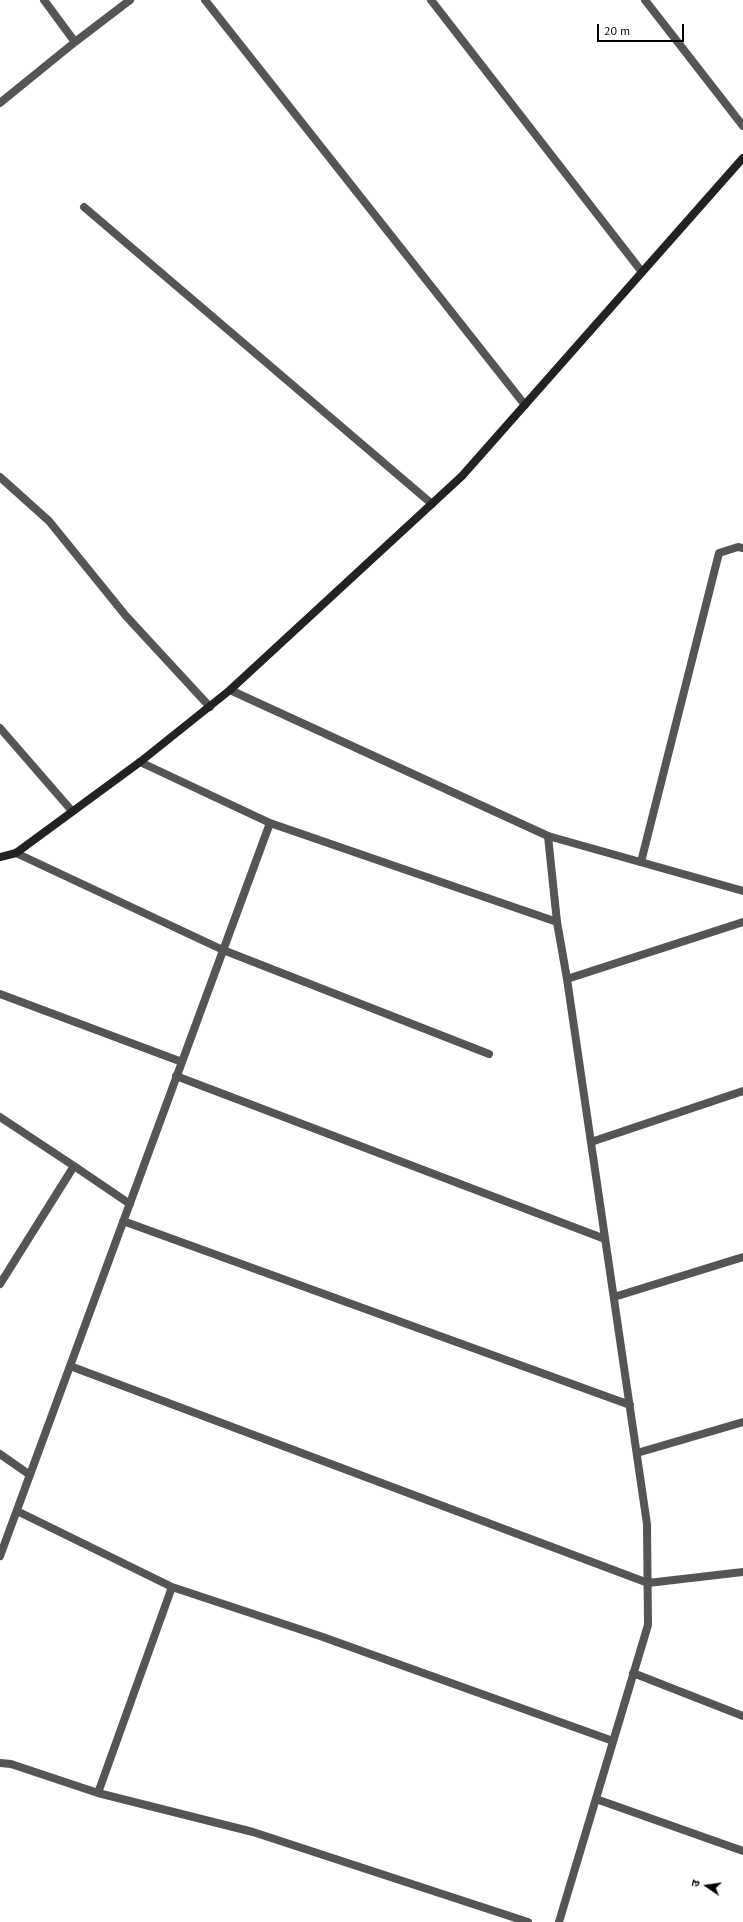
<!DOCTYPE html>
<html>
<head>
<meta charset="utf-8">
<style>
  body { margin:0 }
  #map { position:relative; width:743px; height:1922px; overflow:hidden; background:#fff; font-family:"PT Sans","Noto Sans Devanagari",sans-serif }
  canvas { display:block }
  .north { position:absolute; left:687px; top:1866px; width:40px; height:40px; -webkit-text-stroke:3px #fff; paint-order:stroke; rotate:283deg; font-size:11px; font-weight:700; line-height:16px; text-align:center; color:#000 }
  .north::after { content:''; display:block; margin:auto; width:14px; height:18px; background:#000; clip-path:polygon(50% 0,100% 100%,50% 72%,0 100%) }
  .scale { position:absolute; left:597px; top:24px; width:87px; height:18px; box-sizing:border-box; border:2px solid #000; border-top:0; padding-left:5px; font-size:12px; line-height:14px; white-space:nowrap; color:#000; -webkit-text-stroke:3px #fff; paint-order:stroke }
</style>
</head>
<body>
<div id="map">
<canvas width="743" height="1922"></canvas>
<div class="north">उ</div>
<div class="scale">20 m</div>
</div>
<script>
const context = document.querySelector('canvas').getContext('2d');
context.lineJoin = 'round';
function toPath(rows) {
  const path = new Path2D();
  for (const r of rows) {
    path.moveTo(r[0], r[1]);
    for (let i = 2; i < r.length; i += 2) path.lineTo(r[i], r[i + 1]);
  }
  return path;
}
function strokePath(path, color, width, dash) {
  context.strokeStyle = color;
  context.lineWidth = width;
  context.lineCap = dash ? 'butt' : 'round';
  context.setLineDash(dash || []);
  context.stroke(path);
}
strokePath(toPath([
  [548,836,557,922],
  [641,862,719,553,738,547,743,548],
  [596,1799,743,1851]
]), '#555', 8);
strokePath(toPath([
  [44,0,75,42],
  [205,0,525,405],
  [431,0,642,272],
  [645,0,743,126],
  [0,103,75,42,130,0],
  [84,207,432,504],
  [0,477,49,521,126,616,210,707],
  [230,690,548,836,743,891],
  [0,728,72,811],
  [140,762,270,823,557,922,567,979,647,1524,648,1625,559,1922],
  [16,853,223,950,489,1054],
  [567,979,743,922],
  [0,994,182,1062],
  [176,1076,605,1239],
  [0,1117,74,1166],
  [591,1142,743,1091],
  [123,1221,630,1405],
  [0,1284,74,1166,130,1204],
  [614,1297,743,1257],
  [70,1366,648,1583,743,1572],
  [637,1453,743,1422],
  [0,1454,30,1475],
  [17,1511,172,1587,320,1636,613,1741],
  [0,1556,270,823],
  [633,1673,743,1716],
  [0,1763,11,1764,98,1793,253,1832,528,1922],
  [98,1793,172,1587]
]), '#555', 8);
strokePath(toPath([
  [0,857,16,853,140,762,230,690,462,476,743,158]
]), '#222', 8);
</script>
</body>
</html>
